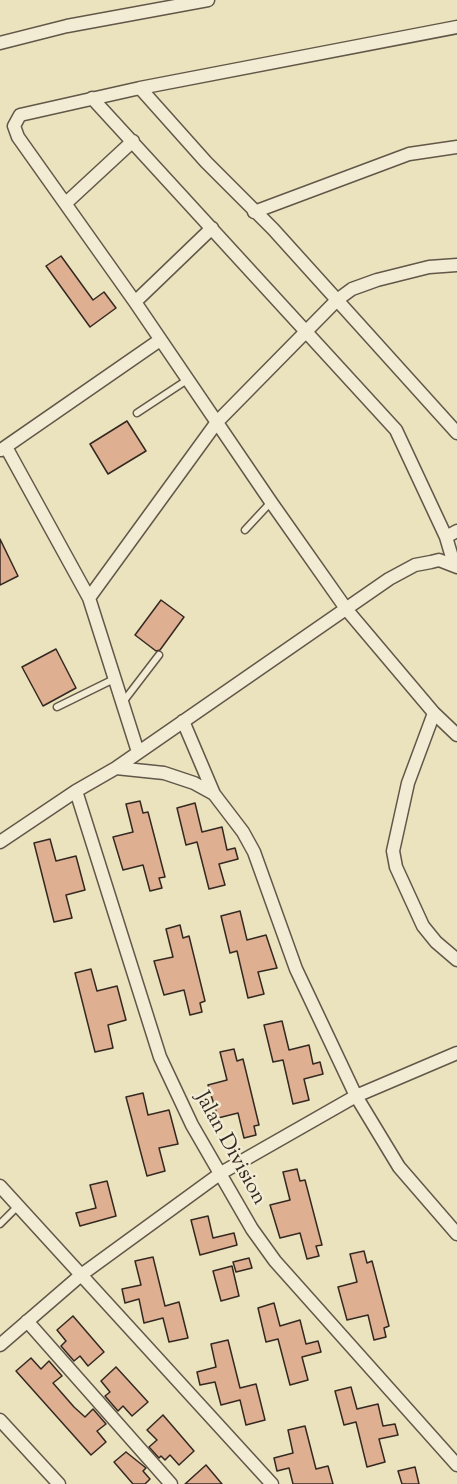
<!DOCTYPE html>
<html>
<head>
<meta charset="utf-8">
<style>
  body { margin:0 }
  canvas { display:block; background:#ebe2be }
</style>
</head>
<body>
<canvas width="457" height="1484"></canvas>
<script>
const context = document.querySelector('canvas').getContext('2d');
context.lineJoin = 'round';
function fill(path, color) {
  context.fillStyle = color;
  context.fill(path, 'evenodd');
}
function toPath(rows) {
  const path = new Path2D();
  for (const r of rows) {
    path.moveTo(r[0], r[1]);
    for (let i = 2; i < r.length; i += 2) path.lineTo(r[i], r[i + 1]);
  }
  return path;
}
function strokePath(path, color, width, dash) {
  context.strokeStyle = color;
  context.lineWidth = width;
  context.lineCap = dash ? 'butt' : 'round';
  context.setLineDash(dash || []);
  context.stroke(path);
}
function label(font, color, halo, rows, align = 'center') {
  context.font = font + ' "Sorts Mill Goudy",serif';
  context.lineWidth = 5;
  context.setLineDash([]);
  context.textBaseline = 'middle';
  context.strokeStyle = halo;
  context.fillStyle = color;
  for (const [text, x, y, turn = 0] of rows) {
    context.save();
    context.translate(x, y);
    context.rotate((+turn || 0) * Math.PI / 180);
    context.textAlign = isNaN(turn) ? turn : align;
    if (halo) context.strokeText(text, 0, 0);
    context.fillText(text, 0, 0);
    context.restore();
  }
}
const building = toPath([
  [61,256,93,300,104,292,116,308,90,327,46,266,61,256],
  [127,421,146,451,108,474,90,444,127,421],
  [0,539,18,576,0,585,0,539],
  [161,600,184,617,160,650,156,651,135,635,161,600],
  [56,649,76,688,43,706,22,667,56,649],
  [140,801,143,813,148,812,165,877,159,878,162,888,150,891,143,865,123,870,113,837,133,832,126,804,140,801],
  [195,803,202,832,222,827,227,850,235,848,238,859,219,864,225,885,209,889,197,842,186,845,177,808,195,803],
  [50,839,56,861,76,856,85,890,66,895,72,918,54,922,34,843,50,839],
  [240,911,247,940,266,935,277,968,258,972,264,994,248,998,237,951,230,953,221,916,240,911],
  [180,925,183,938,189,936,205,1001,200,1003,202,1012,190,1015,184,990,164,995,154,961,173,957,166,929,180,925],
  [91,969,97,991,117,986,126,1020,108,1025,113,1048,95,1052,75,973,91,969],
  [282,1021,289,1050,309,1045,313,1064,320,1062,323,1074,304,1079,309,1100,293,1104,283,1060,273,1062,264,1025,282,1021],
  [234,1049,237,1061,243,1059,259,1125,254,1126,256,1135,244,1138,238,1113,218,1118,208,1085,227,1080,220,1052,234,1049],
  [143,1093,148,1115,169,1110,178,1144,159,1148,165,1171,147,1176,126,1097,143,1093],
  [297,1169,300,1181,305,1180,322,1245,316,1246,319,1256,307,1259,300,1233,280,1238,270,1205,290,1200,283,1172,297,1169],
  [107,1181,116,1216,80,1226,76,1213,96,1208,90,1185,107,1181],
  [208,1216,213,1238,234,1233,237,1245,200,1255,191,1220,208,1216],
  [364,1251,367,1263,372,1261,389,1326,384,1328,386,1337,374,1340,368,1315,347,1320,338,1287,357,1282,350,1254,364,1251],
  [153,1257,165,1306,179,1302,188,1338,169,1342,163,1318,144,1323,139,1299,125,1303,122,1289,141,1285,135,1261,153,1257],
  [249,1258,252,1268,236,1272,233,1262,249,1258],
  [232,1266,239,1296,221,1301,213,1271,232,1266],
  [274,1303,280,1326,300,1320,306,1344,318,1341,321,1352,302,1357,308,1380,290,1385,278,1339,266,1342,258,1308,274,1303],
  [73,1316,104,1352,88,1366,80,1356,74,1361,61,1346,66,1341,57,1330,73,1316],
  [228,1340,240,1388,256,1384,265,1420,246,1425,240,1400,221,1405,215,1382,200,1385,197,1372,216,1367,211,1344,228,1340],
  [31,1358,41,1369,49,1361,62,1376,53,1383,74,1407,85,1417,93,1409,106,1424,97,1431,106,1442,91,1455,16,1371,31,1358],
  [116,1367,148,1402,132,1416,123,1406,118,1411,105,1396,110,1392,101,1381,116,1367],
  [351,1387,357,1409,378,1404,383,1426,395,1424,398,1435,379,1439,385,1462,367,1467,356,1422,344,1425,335,1391,351,1387],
  [163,1415,194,1451,179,1465,170,1455,165,1460,161,1456,159,1458,149,1447,157,1440,147,1430,163,1415],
  [305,1426,316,1469,328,1466,333,1484,293,1484,289,1468,277,1471,274,1458,293,1453,288,1430,305,1426],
  [126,1452,146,1468,143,1471,150,1479,145,1484,133,1484,114,1462,126,1452],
  [206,1465,222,1484,185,1484,206,1465],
  [415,1467,419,1484,402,1484,398,1471,415,1467]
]);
fill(building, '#dfaf91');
strokePath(building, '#342921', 1.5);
const service = toPath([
  [137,413,187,380],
  [245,530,271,502],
  [123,702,159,655],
  [57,707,114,679],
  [0,1224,18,1206]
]);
const minor = toPath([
  [0,43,67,26,208,0],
  [140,88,457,27],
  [92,98,396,430,446,537,454,564],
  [66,203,133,141],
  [254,212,409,154,457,147],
  [135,302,212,228],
  [457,433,273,229,206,162,140,88,20,115,14,126,18,137,135,302,271,502,347,610,434,713,457,735],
  [6,447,89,598,138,752],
  [1,450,160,340],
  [446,537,457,531],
  [89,598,217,422,337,300,352,289,377,280,429,267,457,265],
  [434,713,408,783,393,851,396,867,423,926,436,942,457,960],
  [183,721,214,794],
  [116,768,164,773,194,783,214,794,243,832,254,852,296,969,356,1096,399,1167,457,1234],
  [76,791,160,1057,192,1125,252,1229,275,1261,457,1465],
  [0,842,76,791,116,768,389,579,415,565,431,562,439,560,457,567],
  [0,1186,272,1484],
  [27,1321,171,1484],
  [0,1345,81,1275,221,1173,356,1096,457,1053],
  [0,1420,59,1484]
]);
strokePath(service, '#625748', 9);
strokePath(minor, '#625748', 15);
strokePath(service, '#f2ecd5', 6);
strokePath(minor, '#f2ecd5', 12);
label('21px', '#342921', '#f2ecd5', [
  ["Jalan Division",229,1149,61]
]);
</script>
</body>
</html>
